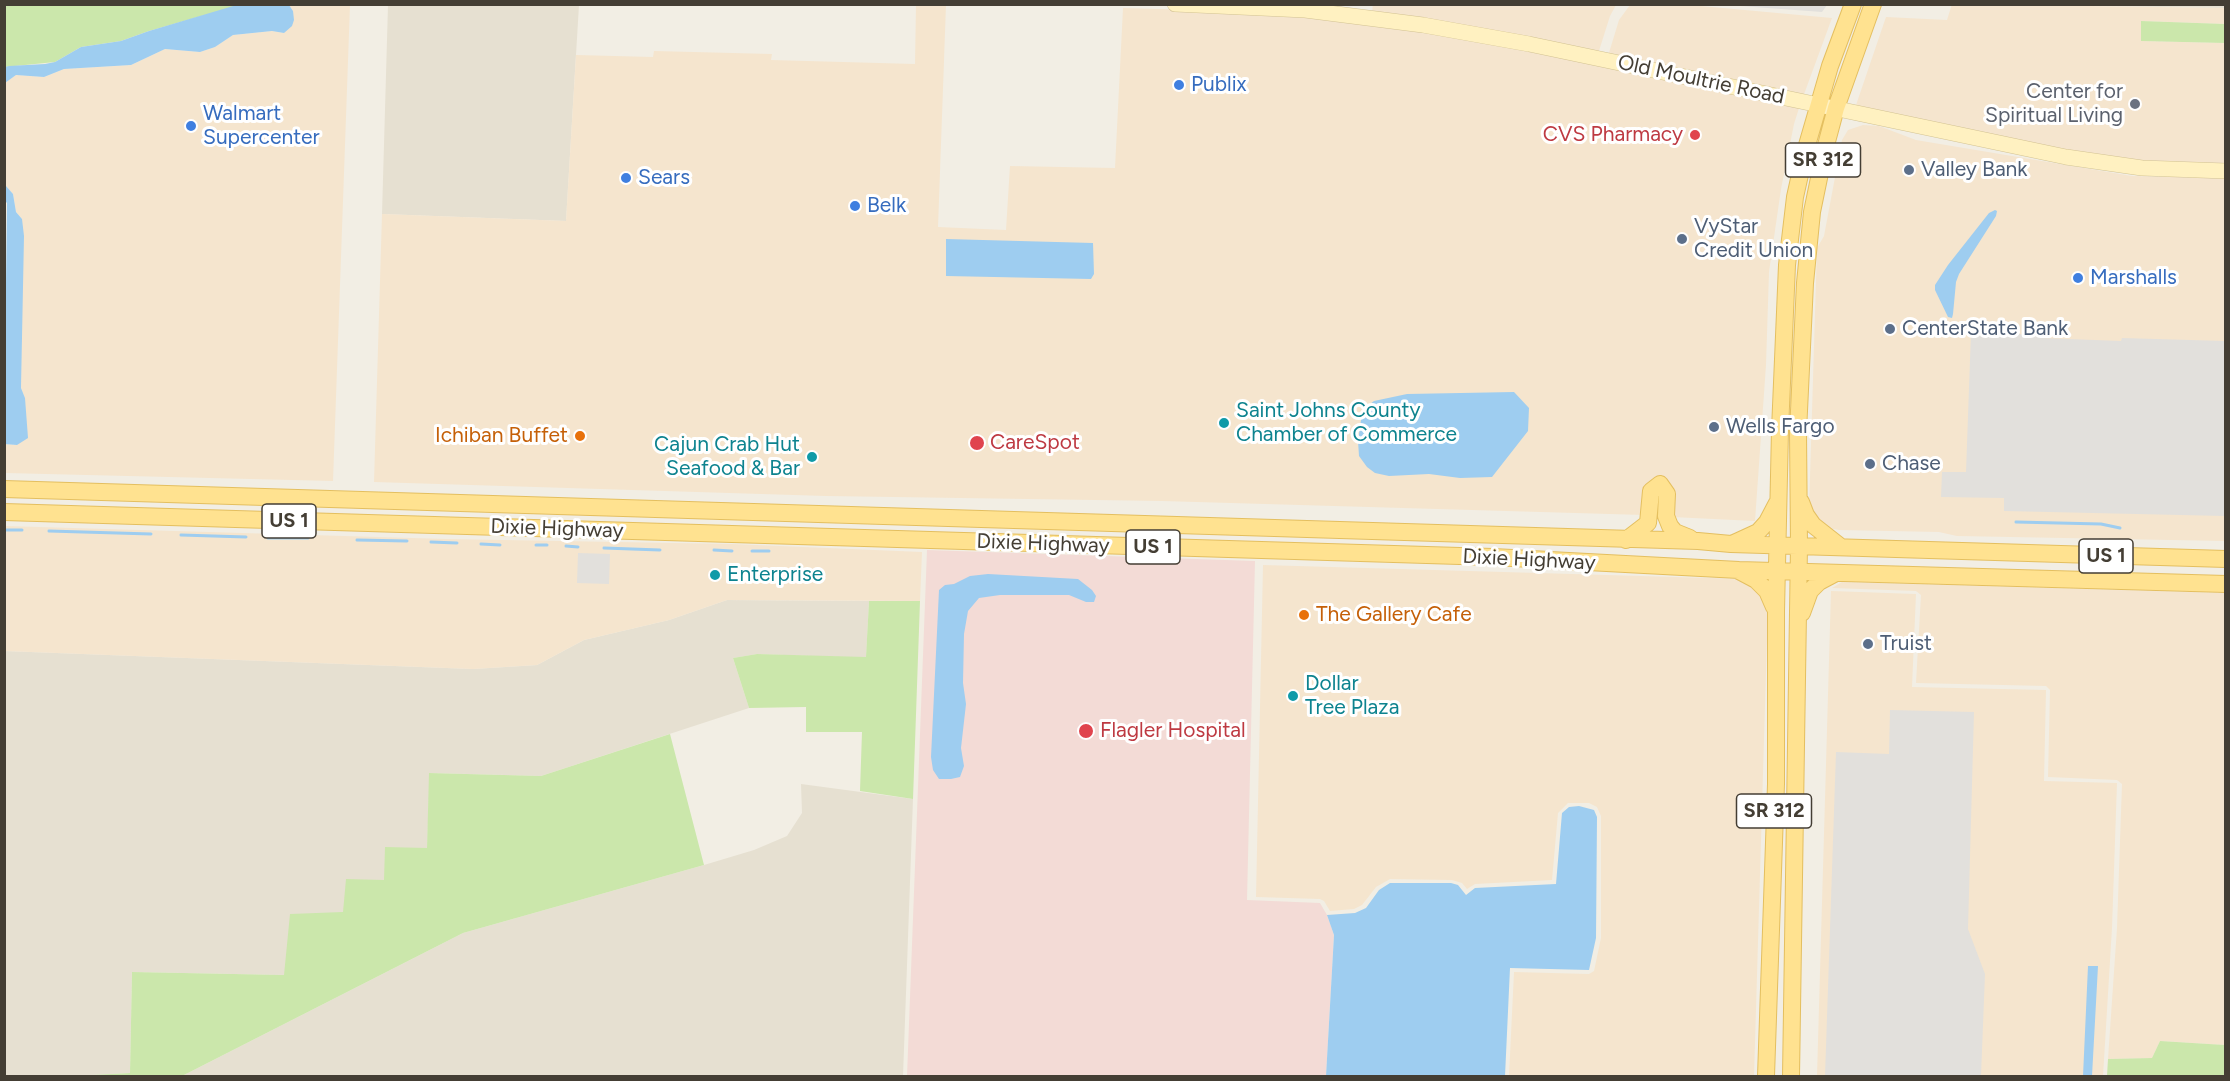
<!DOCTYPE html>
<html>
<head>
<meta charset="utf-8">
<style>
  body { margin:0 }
  #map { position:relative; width:2230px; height:1081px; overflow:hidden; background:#f2eee4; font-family:Figtree,sans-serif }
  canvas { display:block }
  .frame { position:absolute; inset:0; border:6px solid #443e34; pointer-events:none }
</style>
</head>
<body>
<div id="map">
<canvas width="2230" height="1081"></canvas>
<div class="frame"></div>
</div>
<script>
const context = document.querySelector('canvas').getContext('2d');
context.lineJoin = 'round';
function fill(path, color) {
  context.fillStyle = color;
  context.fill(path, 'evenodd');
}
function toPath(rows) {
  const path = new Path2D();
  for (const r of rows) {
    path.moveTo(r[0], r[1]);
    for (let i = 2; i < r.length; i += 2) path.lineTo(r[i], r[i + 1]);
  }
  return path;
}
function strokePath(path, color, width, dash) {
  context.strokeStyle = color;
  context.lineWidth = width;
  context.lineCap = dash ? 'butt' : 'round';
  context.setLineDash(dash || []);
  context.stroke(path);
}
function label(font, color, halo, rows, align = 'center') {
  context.font = font + ' Figtree,sans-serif';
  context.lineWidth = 6;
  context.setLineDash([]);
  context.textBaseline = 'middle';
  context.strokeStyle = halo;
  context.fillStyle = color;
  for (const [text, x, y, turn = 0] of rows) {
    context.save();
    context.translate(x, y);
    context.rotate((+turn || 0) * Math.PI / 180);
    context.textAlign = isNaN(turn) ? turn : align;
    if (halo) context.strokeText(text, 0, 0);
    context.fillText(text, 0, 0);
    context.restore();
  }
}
fill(toPath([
  [2225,4,2225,8,2029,5],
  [388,5,579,5,566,221,382,214],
  [727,600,869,601,866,658,757,654,733,658,749,708,541,776,430,773,427,848,343,912,284,975,132,972,130,1073,75,1076,5,1076,5,651,473,669,537,665,584,640,669,620],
  [801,784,913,799,903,1076,182,1076,463,933,704,865,754,850,787,836,802,813]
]), '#e6e0d1');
fill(toPath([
  [1373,4,1616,5,1610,16,1598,54,1372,13],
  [1952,4,2225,8,2225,24,2141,21,2142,41,2225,43,2225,166,2105,159,1855,108,1886,17,1947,20],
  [289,5,350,5,333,481,5,473,5,444,17,445,25,398,21,388,22,219,16,212,13,194,6,186,5,180,5,83,16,75,44,77,64,69,131,65,165,49,200,52,215,47,233,35,272,31,284,33,293,11],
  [916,5,946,5,938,227,1006,230,1010,166,1115,168,1123,8,1194,10,1355,20,1602,65,1800,105,1794,124,1781,189,1769,272,1766,365,1755,521,1672,517,1667,485,1644,515,1162,501,826,496,374,482,382,214,566,221,576,55,653,57,654,51,772,54,771,60,915,64],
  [1630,5,1690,5,1832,18,1803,97,1608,56,1619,20],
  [1863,125,1879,126,1916,140,2132,176,2225,178,2225,541,1957,536,1939,532,1839,530,1828,528,1809,510,1817,248,1824,236,1842,140,1848,130],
  [5,526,446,539,732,544,922,552,920,601,727,600,669,620,584,640,537,665,473,669,5,651],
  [1263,565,1744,579,1752,584,1768,605,1754,1076,1509,1076,1514,972,1589,974,1594,971,1601,938,1601,816,1597,807,1589,803,1568,803,1558,813,1552,880,1475,884,1467,889,1462,883,1452,880,1390,879,1376,887,1362,905,1354,909,1330,911,1324,901,1320,899,1256,897],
  [1842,582,2225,593,2225,1045,2160,1041,2152,1058,2108,1059,2117,928,2122,784,2117,780,2048,777,2050,690,2046,686,1916,683,1921,595,1916,591,1832,588],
  [1831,591,1916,594,1912,687,2046,690,2044,781,2117,783,2112,928,2103,1076,1817,1076]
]), '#f5e5ce');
fill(toPath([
  [927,550,1255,561,1247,900,1320,903,1327,915,1334,935,1326,1076,907,1076]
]), '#f3dbd6');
fill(toPath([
  [5,5,240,5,149,31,121,41,81,47,55,62,5,67],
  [2141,21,2225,24,2225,43,2141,41],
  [869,601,920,601,913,799,860,791,862,732,806,732,806,707,749,708,733,658,757,654,866,657],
  [670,734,704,865,463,933,182,1076,75,1076,130,1073,132,972,284,975,290,914,343,912,346,879,384,880,385,847,427,848,429,773,541,776],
  [2160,1041,2225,1045,2225,1076,2107,1076,2108,1059,2152,1058]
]), '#cbe7ab');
fill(toPath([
  [1727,5,1727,4,1827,5,1822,12],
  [1971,332,2040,335,2041,338,2121,341,2122,338,2225,341,2225,516,2004,511,2004,498,1941,497,1942,472,1966,472],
  [578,553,610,554,609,584,577,583],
  [1890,710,1974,712,1968,929,1985,974,1981,1076,1825,1076,1836,752,1889,754]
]), '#e2e0dc');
fill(toPath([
  [240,4,289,5,293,11,294,20,292,26,284,33,272,31,233,35,215,47,200,52,165,49,131,65,64,69,44,77,16,75,5,83,5,67,9,66,45,64,55,62,81,47,121,41,149,31],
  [5,180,6,186,13,194,16,212,22,219,24,236,21,388,25,398,28,438,17,445,4,444,7,203,5,201],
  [1995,210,1997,211,1996,216,1959,274,1956,282,1953,314,1952,318,1948,317,1935,290,1935,285,1948,265,1989,213],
  [946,239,1093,243,1094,274,1091,279,946,276],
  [1514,392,1529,408,1528,431,1492,477,1460,478,1429,474,1389,476,1375,473,1367,467,1359,456,1358,441,1361,420,1366,407,1374,401,1407,394],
  [988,574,1078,579,1092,590,1096,596,1094,602,1086,602,1069,595,1000,595,979,598,968,611,964,634,963,683,966,704,961,748,964,766,960,777,951,779,939,779,933,770,931,757,939,590,945,585,954,584,970,576],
  [1579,806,1594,810,1597,817,1596,938,1589,970,1510,968,1505,1076,1326,1076,1334,935,1327,915,1355,913,1366,908,1379,890,1390,883,1451,883,1458,885,1466,895,1475,888,1556,884,1562,813,1569,807],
  [2088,966,2098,966,2092,1076,2083,1076]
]), '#9ecdf0');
strokePath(toPath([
  [2016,522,2101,524,2120,528],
  [4,530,22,530],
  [49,531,151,534],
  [181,535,246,537],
  [268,538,308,538],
  [357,540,407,541],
  [431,542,457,543],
  [481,544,500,545],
  [536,545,547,545],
  [566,546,578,547],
  [604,548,660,550],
  [714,550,732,551],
  [752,551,769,551]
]), '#9ecdf0', 3);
const secondary = toPath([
  [1175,4,1305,10,1423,25,1529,44,2066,157,2142,168,2226,171]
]);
const primary = toPath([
  [4,489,1698,541,1731,544,2226,559],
  [1801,502,1806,515,1813,525,1841,547],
  [4,512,1493,557,1739,570,2226,584],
  [1626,540,1648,523,1651,491,1660,484,1667,494,1666,516,1670,526,1675,532,1690,538],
  [1734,543,1758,532,1767,522,1777,503],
  [1739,571,1756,580,1767,591,1774,607],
  [1802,613,1810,591,1819,582,1836,573],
  [1766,1076,1776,784,1776,611,1780,430,1787,265,1795,197,1805,152,1830,66,1853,4],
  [1791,1076,1799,546,1798,432,1805,283,1812,212,1825,149,1836,108,1873,4]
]);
strokePath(secondary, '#d3c393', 16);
strokePath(primary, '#e4bf60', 18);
strokePath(secondary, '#fff1c1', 15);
strokePath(primary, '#ffe290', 16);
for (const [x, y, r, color] of [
  [1179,85,6,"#3f7fe0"],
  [2135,104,6,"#6b7280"],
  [191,126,6,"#3f7fe0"],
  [1695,135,6,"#e0444e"],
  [1909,170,6,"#5c6f8a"],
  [626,178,6,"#3f7fe0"],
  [855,206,6,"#3f7fe0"],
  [1682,239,6,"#5c6f8a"],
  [2078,278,6,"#3f7fe0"],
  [1890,329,6,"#5c6f8a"],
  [1224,423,6,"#0f9aa8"],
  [1714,427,6,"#5c6f8a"],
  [580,436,6,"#e8710a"],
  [977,443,8,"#e0444e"],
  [812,457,6,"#0f9aa8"],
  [1870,464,6,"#5c6f8a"],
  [715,575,6,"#0f9aa8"],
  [1304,615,6,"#e8710a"],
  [1868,644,6,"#5c6f8a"],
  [1293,696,6,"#0f9aa8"],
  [1086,731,8,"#e0444e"]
]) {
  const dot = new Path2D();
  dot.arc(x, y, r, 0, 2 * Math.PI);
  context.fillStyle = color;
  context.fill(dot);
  strokePath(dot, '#fff', 2);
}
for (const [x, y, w] of [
  [1823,160,75],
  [289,521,54],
  [1153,547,54],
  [2106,556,54],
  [1774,811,75]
]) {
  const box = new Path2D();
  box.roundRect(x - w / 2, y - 17, w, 34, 4.5);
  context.fillStyle = '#fff';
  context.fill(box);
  strokePath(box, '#443e34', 1.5);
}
label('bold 20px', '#443e34', null, [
  ["SR 312",1823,160],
  ["US 1",289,521],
  ["US 1",1153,547],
  ["US 1",2106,556],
  ["SR 312",1774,811]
]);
label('21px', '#443e34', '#fff', [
  ["Old Moultrie Road",1701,80,12],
  ["Dixie Highway",557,529,2],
  ["Dixie Highway",1043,544,2],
  ["Dixie Highway",1529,560,3]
]);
label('21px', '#366cbe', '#fff', [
  ["Publix",1191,85],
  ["Walmart",203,114],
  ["Supercenter",203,138],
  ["Sears",638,178],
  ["Belk",867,206],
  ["Marshalls",2090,278]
], 'left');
label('21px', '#5b616d', '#fff', [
  ["Center for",2123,92],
  ["Spiritual Living",2123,116]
], 'right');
label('21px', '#be3a42', '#fff', [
  ["CVS Pharmacy",1683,135,"right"],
  ["CareSpot",990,443],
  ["Flagler Hospital",1100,731]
], 'left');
label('21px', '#4e5e75', '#fff', [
  ["Valley Bank",1921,170],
  ["VyStar",1694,227],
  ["Credit Union",1694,251],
  ["CenterState Bank",1902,329],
  ["Wells Fargo",1726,427],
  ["Chase",1882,464],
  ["Truist",1880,644]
], 'left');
label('21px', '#0d838f', '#fff', [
  ["Saint Johns County",1236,411],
  ["Chamber of Commerce",1236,435],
  ["Cajun Crab Hut",800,445,"right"],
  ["Seafood & Bar",800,469,"right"],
  ["Enterprise",727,575],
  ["Dollar",1305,684],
  ["Tree Plaza",1305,708]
], 'left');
label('21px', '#c56008', '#fff', [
  ["Ichiban Buffet",568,436],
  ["The Gallery Cafe",1316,615,"left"]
], 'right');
</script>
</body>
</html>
